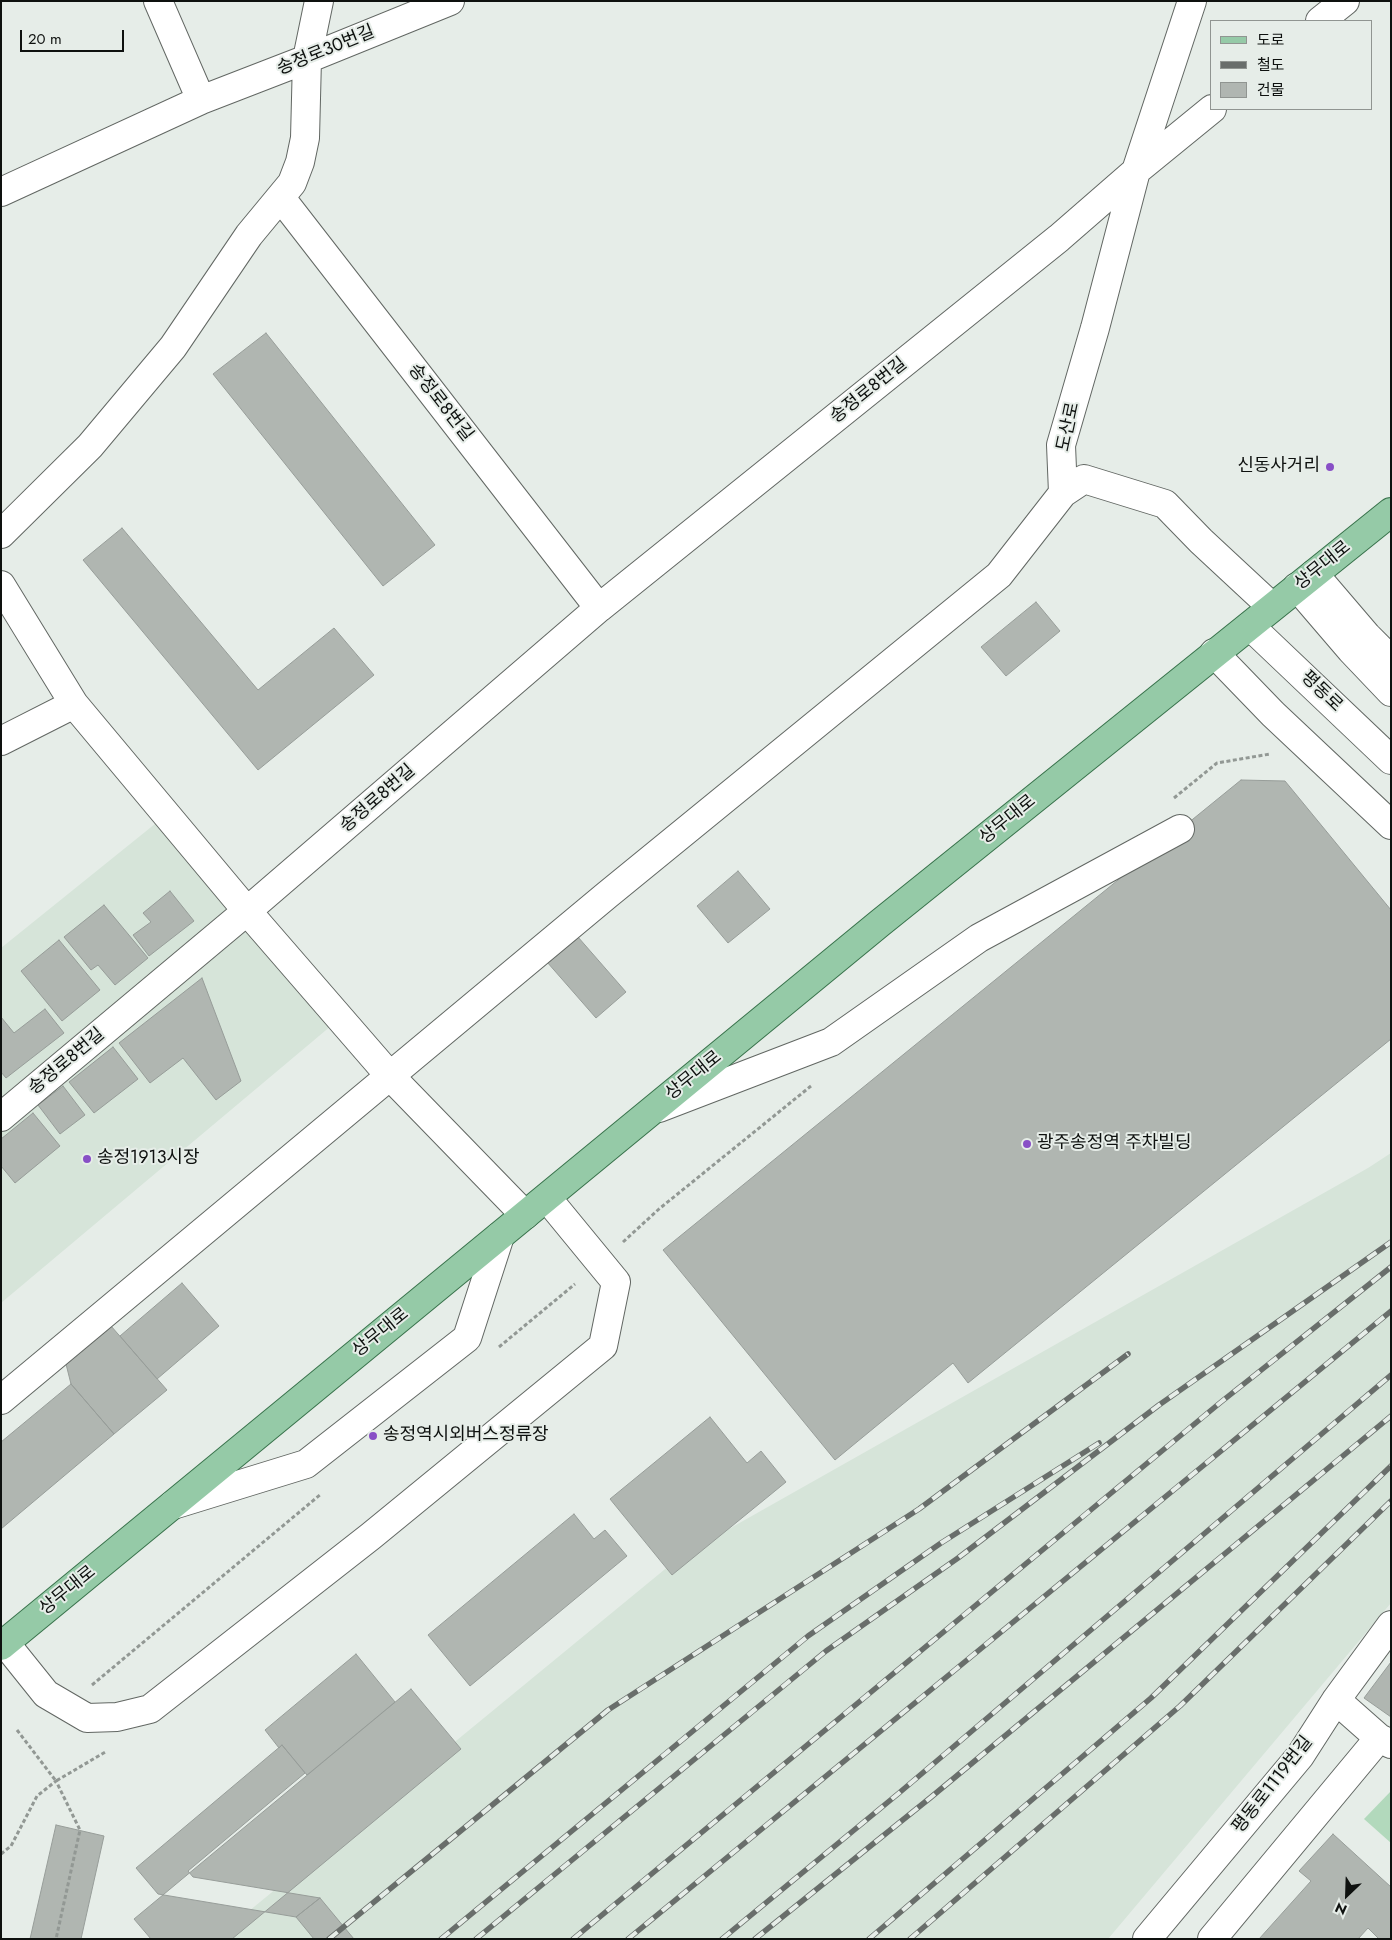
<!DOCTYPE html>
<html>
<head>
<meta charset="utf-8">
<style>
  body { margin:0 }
  #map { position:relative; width:1392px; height:1940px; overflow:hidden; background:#e6ede8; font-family:Jost,"Noto Sans KR",sans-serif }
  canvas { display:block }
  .frame { position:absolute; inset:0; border:2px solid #0e110f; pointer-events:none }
  .legend { position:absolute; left:1210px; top:20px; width:162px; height:90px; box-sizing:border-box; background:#e6ede8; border:1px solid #909591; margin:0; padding:6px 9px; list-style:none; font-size:15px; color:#0e110f }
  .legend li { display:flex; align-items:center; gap:10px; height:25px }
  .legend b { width:25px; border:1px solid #909591 }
  .north { position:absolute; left:1322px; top:1870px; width:50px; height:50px; -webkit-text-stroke:4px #e6ede8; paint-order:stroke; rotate:204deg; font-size:14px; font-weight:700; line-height:20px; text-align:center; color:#0e110f }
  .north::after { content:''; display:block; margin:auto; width:18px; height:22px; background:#0e110f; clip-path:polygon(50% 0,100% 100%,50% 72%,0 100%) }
  .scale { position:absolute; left:20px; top:30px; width:104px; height:22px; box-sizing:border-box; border:2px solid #0e110f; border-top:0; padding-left:6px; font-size:15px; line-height:18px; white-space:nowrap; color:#0e110f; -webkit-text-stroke:4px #e6ede8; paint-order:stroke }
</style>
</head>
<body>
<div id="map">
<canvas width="1392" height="1940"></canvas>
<div class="frame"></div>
<ul class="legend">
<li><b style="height:6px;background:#95caa7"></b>도로</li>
<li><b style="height:6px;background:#696e6b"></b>철도</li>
<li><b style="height:14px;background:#b0b6b1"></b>건물</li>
</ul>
<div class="north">N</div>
<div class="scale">20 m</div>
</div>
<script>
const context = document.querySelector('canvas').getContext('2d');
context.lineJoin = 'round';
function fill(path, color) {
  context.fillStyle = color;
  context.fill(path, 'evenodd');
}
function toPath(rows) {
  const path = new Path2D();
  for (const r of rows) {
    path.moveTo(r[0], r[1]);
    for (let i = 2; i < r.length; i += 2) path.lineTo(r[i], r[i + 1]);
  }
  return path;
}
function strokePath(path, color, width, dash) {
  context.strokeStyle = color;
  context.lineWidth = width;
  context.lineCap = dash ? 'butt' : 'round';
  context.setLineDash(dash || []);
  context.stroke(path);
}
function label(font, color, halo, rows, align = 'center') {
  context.font = font + ' Jost,"Noto Sans KR",sans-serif';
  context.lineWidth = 4;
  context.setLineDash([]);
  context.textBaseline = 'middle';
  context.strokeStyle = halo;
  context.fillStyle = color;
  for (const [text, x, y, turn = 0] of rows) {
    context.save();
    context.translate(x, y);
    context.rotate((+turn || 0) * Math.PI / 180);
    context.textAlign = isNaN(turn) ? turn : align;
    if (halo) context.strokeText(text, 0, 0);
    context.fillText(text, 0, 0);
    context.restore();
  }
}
fill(toPath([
  [176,807,344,1015,1,1303,1,948],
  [1391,1153,1391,1603,1108,1939,215,1939,681,1556,1368,1168]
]), '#d6e4d9');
fill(toPath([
  [1391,1791,1391,1843,1364,1819]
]), '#b2d9bc');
const building = toPath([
  [266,333,435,545,383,586,213,374,266,333],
  [122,528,258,690,334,628,374,675,258,770,83,560,122,528],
  [1036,602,1060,631,1006,676,981,647,1036,602],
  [1241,780,1285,781,1391,910,1391,1039,968,1383,953,1363,835,1460,663,1250,1241,780],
  [738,871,770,909,728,943,697,906,738,871],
  [170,891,194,921,149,956,133,935,151,922,143,913,170,891],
  [104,905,148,958,115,985,98,965,91,970,64,937,104,905],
  [578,937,626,992,596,1018,547,962,578,937],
  [59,940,100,990,62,1021,21,971,59,940],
  [202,978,241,1081,216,1100,183,1058,150,1083,119,1043,202,978],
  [45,1009,64,1033,6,1078,1,1072,1,1017,14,1033,45,1009],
  [113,1047,138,1079,94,1113,69,1082,113,1047],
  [63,1086,85,1115,60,1134,38,1105,63,1086],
  [33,1113,60,1146,15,1183,1,1166,1,1139,33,1113],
  [182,1283,219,1326,157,1379,120,1336,182,1283],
  [111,1326,167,1390,114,1434,71,1384,66,1364,111,1326],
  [71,1384,114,1434,1,1529,1,1442,71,1384],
  [710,1417,747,1463,761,1451,786,1482,672,1575,610,1499,710,1417],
  [574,1514,594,1539,605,1530,627,1556,470,1686,428,1635,574,1514],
  [356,1654,395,1702,307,1775,282,1745,279,1748,265,1730,356,1654],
  [1391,1662,1391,1717,1364,1698,1391,1662],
  [411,1689,461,1749,232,1939,151,1939,134,1919,411,1689],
  [282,1745,305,1773,188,1871,193,1877,320,1898,296,1917,158,1894,136,1868,282,1745],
  [56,1825,104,1836,81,1939,30,1939,56,1825],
  [1333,1834,1391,1887,1391,1939,1379,1939,1368,1928,1358,1939,1259,1939,1311,1881,1299,1871,1333,1834],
  [320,1898,354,1939,314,1939,296,1917,320,1898]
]);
fill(building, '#b0b6b1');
strokePath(building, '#979d99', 1);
const minor = toPath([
  [158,1,201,100],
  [1192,1,1136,171,1095,328,1061,445,1063,493,1084,479,1165,504,1201,541,1272,607],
  [1320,21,1345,1],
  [1,192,201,100,307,59,450,1],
  [281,198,599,608],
  [1,534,90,446,173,347,249,235,292,183,300,162,305,138,307,59,319,1],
  [1314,574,1367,636,1391,660],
  [1,585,74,704,247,911,1,1117],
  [1297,587,1351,650,1391,692],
  [1250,626,1391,760],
  [1214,653,1273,714,1391,825],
  [1,741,74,704],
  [659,1108,831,1042,979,938,1180,829],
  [525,1215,390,1076,247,911,599,608,1059,238,1136,171,1212,109],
  [1,1400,607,895,999,575,1063,493],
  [173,1505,306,1464,467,1338,500,1236],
  [5,1643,46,1694,87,1718,117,1717,150,1709,371,1536,603,1346,616,1282,547,1198],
  [1336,1700,1379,1738,1391,1744],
  [1147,1939,1300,1756,1336,1700,1391,1625],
  [1212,1939,1379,1738]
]);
const major = toPath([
  [1,1646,880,923,1391,512]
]);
strokePath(minor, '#626763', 30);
strokePath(major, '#38724b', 30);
strokePath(toPath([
  [1174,798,1217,763,1270,754],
  [623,1242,659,1209,811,1086],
  [499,1347,575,1284],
  [92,1685,321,1494],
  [17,1730,56,1781,107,1751],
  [1,1854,11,1846,37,1796,56,1781,80,1830,56,1939]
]), '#929894', 3, [4, 2.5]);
strokePath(minor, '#fff', 28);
strokePath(major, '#95caa7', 28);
const rail = toPath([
  [329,1939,608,1710,919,1509,1128,1354],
  [441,1939,808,1636,941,1543,1099,1443],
  [476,1939,826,1651,958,1558,1159,1405,1391,1242],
  [573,1939,1221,1402,1391,1267],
  [628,1939,1391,1311],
  [722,1939,899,1793,1391,1375],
  [755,1939,930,1798,1391,1416],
  [869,1939,1151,1698,1391,1466],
  [910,1939,1180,1706,1391,1501]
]);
strokePath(rail, '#696e6b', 5.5);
strokePath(rail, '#e6ede8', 4, [11]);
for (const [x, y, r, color] of [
  [1330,467,5,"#884fc6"],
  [1027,1144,5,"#884fc6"],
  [87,1159,5,"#884fc6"],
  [373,1436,5,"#884fc6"]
]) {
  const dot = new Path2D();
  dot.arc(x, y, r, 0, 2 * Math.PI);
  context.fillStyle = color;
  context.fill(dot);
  strokePath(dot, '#e6ede8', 2);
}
label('18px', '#0e110f', '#e6ede8', [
  ["송정로30번길",326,51,-22],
  ["송정로8번길",869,391,-39],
  ["송정로8번길",440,403,52],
  ["도산로",1069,427,-78],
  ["상무대로",1323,566,-39],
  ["평동로",1321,692,44],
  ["송정로8번길",378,799,-41],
  ["상무대로",1008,820,-39],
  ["송정로8번길",67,1062,-40],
  ["상무대로",694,1076,-39],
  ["상무대로",381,1333,-39],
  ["상무대로",68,1591,-39],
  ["평동로1119번길",1273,1785,-52]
]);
label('18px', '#0e110f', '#e6ede8', [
  ["신동사거리",1320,467,"right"],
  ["광주송정역 주차빌딩",1037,1144],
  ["송정1913시장",97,1159],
  ["송정역시외버스정류장",383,1436]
], 'left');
</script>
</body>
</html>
